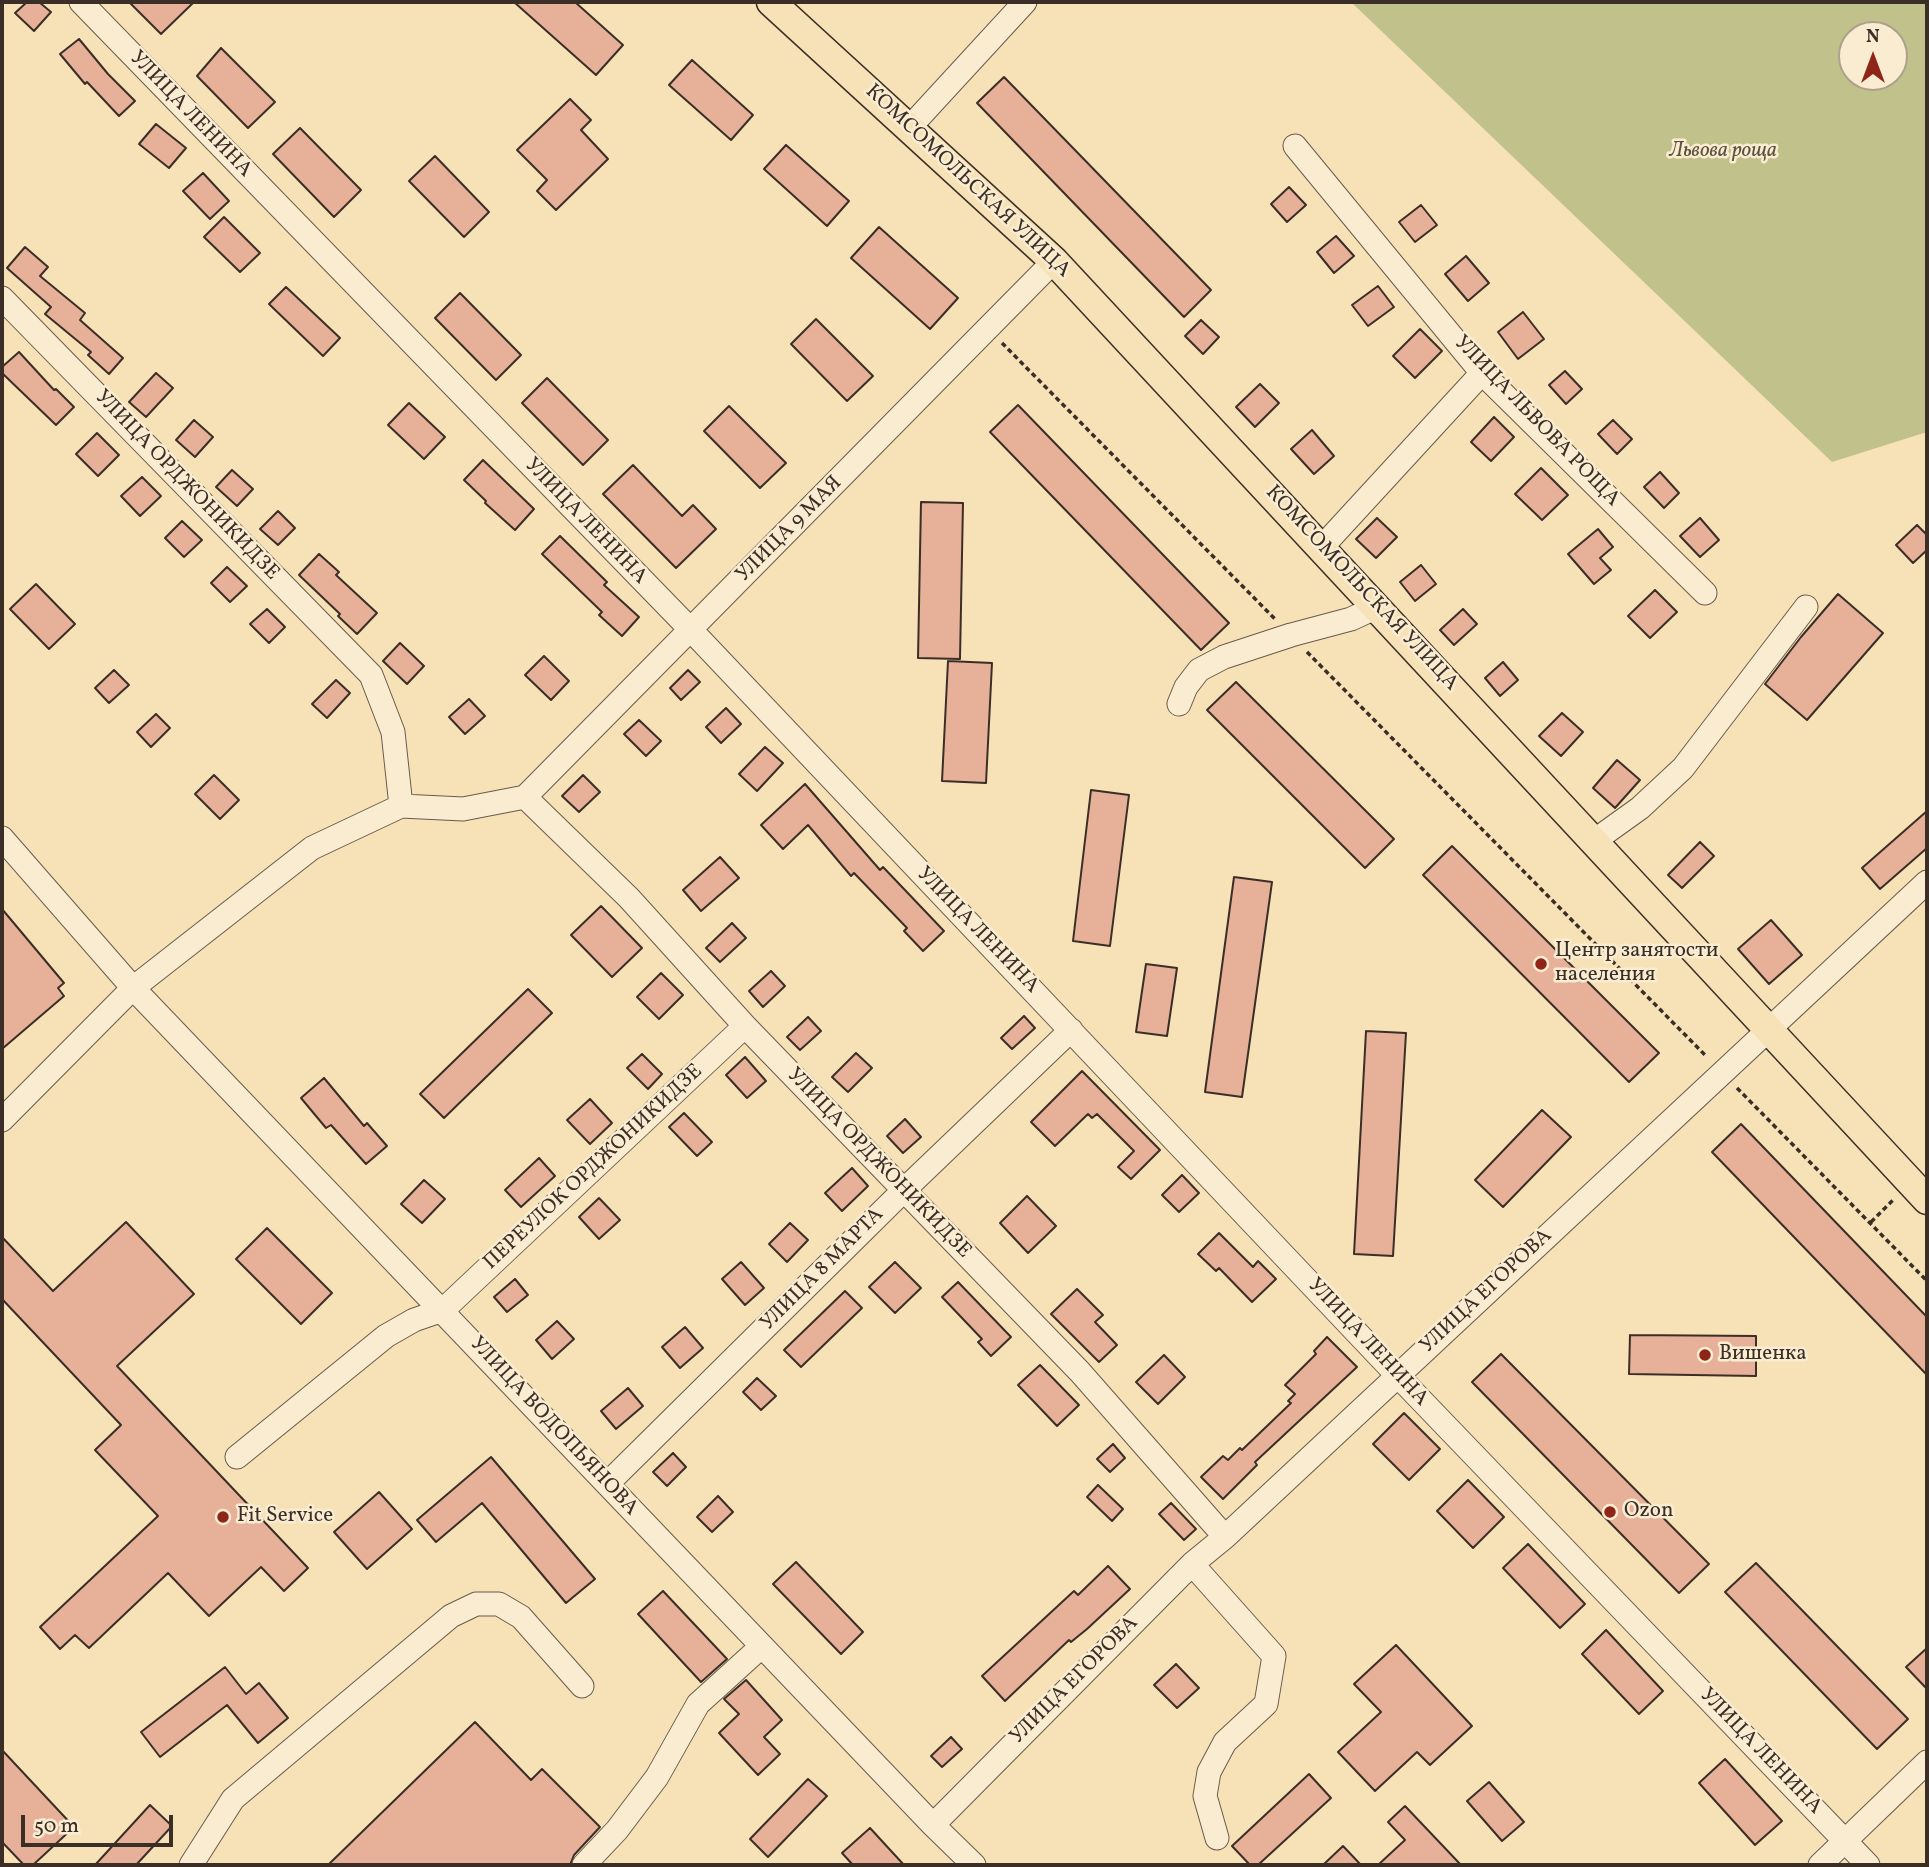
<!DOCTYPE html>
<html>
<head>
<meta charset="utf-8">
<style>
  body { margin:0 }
  #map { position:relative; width:1929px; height:1867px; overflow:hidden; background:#f7e2b8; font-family:Vollkorn,serif }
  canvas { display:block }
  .frame { position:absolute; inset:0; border:4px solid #3a2e27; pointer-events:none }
  .north { position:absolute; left:1838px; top:21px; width:70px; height:70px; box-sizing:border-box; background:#faecd1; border:2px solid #ada08d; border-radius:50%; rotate:0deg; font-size:19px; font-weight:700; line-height:28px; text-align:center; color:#3a2e27 }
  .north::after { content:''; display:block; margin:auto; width:24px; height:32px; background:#8f2418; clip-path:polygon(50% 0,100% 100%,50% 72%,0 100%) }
  .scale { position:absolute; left:21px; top:1815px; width:152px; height:32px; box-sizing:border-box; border:4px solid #3a2e27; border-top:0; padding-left:9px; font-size:21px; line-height:24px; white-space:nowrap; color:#3a2e27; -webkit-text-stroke:5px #faecd1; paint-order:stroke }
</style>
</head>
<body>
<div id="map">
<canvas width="1929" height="1867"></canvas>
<div class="frame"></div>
<div class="north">N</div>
<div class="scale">50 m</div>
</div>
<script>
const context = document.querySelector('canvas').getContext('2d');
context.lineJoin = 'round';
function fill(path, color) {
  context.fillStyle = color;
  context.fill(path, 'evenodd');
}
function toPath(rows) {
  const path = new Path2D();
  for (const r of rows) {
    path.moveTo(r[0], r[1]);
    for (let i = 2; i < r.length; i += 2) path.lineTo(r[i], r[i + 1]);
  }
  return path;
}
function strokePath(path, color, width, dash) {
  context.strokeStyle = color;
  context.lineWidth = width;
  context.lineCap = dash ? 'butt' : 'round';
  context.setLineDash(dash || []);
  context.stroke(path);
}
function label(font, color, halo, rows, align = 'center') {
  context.font = font + ' Vollkorn,serif';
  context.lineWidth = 5;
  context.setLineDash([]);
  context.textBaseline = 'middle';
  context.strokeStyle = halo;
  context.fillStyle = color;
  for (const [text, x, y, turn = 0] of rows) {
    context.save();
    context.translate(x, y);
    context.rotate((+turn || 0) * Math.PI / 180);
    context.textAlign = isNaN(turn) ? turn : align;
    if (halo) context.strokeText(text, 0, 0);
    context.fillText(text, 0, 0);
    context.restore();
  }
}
fill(toPath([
  [1351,2,1927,2,1927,432,1832,462],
  [1852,35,1894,35,1894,77,1852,77]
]), '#c1c28b');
const building = toPath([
  [27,2,39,2,51,12,34,31,15,13,27,2],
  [129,2,194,2,161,34,129,2],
  [514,2,575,2,623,45,596,75,514,2],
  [79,39,108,74,135,101,119,116,87,82,85,84,60,54,79,39],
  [221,48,275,102,248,128,197,76,221,48],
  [692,60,753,115,731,140,669,85,692,60],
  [1004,77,1211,290,1184,317,977,103,1004,77],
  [570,99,591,120,581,130,608,159,556,210,537,191,547,180,517,150,570,99],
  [156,124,186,148,169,168,139,144,156,124],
  [300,128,361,190,334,217,273,154,300,128],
  [786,145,849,201,827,226,764,169,786,145],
  [435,156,489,212,464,237,409,181,435,156],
  [203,173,229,201,210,219,183,191,203,173],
  [1289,187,1306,205,1287,222,1271,204,1289,187],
  [1421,205,1437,225,1415,242,1399,222,1421,205],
  [224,217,260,253,240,272,204,237,224,217],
  [879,227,958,298,930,329,851,258,879,227],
  [1336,236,1354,256,1334,273,1317,252,1336,236],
  [25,247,48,267,40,276,85,313,80,320,123,358,109,374,88,355,91,352,45,314,51,307,7,268,25,247],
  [1466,256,1489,283,1468,301,1445,274,1466,256],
  [1378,286,1394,307,1368,326,1352,305,1378,286],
  [286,287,340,338,323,356,269,304,286,287],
  [460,293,521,355,496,380,435,318,460,293],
  [1523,312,1544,339,1518,359,1498,332,1523,312],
  [816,319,873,376,847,401,791,344,816,319],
  [1201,320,1219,337,1203,354,1185,336,1201,320],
  [1420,329,1442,351,1415,378,1393,356,1420,329],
  [19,352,54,390,56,389,74,407,56,425,2,373,2,367,19,352],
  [1565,371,1582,389,1566,404,1549,385,1565,371],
  [156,373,173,388,146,417,129,402,156,373],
  [547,378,608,440,583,465,522,403,547,378],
  [1260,384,1279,403,1255,427,1236,407,1260,384],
  [409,403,445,437,424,459,388,425,409,403],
  [1018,405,1229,623,1201,650,990,432,1018,405],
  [729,406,786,463,760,488,704,431,729,406],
  [1494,417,1514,437,1491,461,1471,442,1494,417],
  [194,420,213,437,195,457,176,440,194,420],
  [1613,420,1632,439,1617,454,1598,434,1613,420],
  [1312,430,1334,456,1314,474,1291,449,1312,430],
  [97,433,119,455,98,476,76,454,97,433],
  [483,460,534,509,515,530,485,503,486,501,464,480,483,460],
  [633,465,682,516,693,505,716,529,676,568,603,494,633,465],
  [1541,468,1568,495,1542,520,1515,494,1541,468],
  [232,470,253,489,237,506,216,487,232,470],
  [1660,472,1679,493,1664,508,1644,487,1660,472],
  [142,477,161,496,140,516,121,496,142,477],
  [921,502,963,503,960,659,918,658,921,502],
  [278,511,295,528,278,545,260,529,278,511],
  [1377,518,1397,537,1376,558,1356,539,1377,518],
  [1700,518,1719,540,1700,557,1680,536,1700,518],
  [182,521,202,540,184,557,165,538,182,521],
  [1917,525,1927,535,1927,550,1913,563,1896,545,1917,525],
  [1598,529,1613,547,1600,558,1611,570,1594,584,1568,554,1598,529],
  [560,536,607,582,604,585,639,617,622,636,599,615,602,612,542,554,560,536],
  [319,554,339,572,336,575,377,613,357,634,338,616,340,614,299,575,319,554],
  [1421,565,1436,584,1415,601,1400,582,1421,565],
  [227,567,247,586,230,602,211,583,227,567],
  [36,584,75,624,49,649,10,609,36,584],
  [1655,590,1677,612,1650,638,1628,616,1655,590],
  [1838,594,1883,633,1807,720,1765,684,1801,637,1838,594],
  [267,609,285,627,269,643,250,624,267,609],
  [1463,609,1477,624,1454,645,1440,630,1463,609],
  [400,643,424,666,407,684,383,661,400,643],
  [544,656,569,681,551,700,525,675,544,656],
  [948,661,992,663,986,783,942,781,948,661],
  [1503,662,1518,680,1500,696,1485,678,1503,662],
  [114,670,129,685,109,703,95,688,114,670],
  [688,670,700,682,681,700,670,688,688,670],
  [336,680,350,693,327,718,312,704,336,680],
  [1236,682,1394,839,1365,868,1207,710,1236,682],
  [469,699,485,716,465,734,449,717,469,699],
  [726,708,741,724,721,743,706,727,726,708],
  [1562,713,1583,732,1561,756,1539,736,1562,713],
  [156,714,170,728,151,747,137,732,156,714],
  [639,720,661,741,646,756,624,734,639,720],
  [765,747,783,763,757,791,739,774,765,747],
  [1617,760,1640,780,1615,808,1593,788,1617,760],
  [214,775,239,800,220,819,195,794,214,775],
  [583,775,600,792,579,812,562,796,583,775],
  [805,784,880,870,883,867,944,931,923,951,904,931,907,928,854,873,851,876,808,825,783,849,761,825,805,784],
  [1091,790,1129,795,1110,946,1073,941,1091,790],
  [1927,811,1927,848,1880,889,1862,868,1927,811],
  [1700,842,1714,856,1682,888,1668,875,1700,842],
  [1452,846,1659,1053,1629,1082,1423,875,1452,846],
  [720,857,739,878,701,911,683,890,720,857],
  [1234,877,1272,882,1242,1097,1205,1092,1234,877],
  [601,906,642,948,612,977,571,935,601,906],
  [2,909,64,983,58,988,64,996,2,1049,2,909],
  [1771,920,1802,955,1769,984,1738,949,1771,920],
  [732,923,746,938,720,962,706,948,732,923],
  [1146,964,1177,968,1167,1036,1136,1032,1146,964],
  [771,971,785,986,763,1007,749,991,771,971],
  [661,973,683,995,659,1019,637,997,661,973],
  [528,989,552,1013,444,1118,420,1094,528,989],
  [1024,1016,1035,1028,1012,1049,1001,1038,1024,1016],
  [808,1017,821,1031,800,1050,787,1037,808,1017],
  [1366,1031,1406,1033,1393,1256,1354,1254,1366,1031],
  [856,1053,872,1068,848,1092,832,1077,856,1053],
  [642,1054,662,1074,648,1089,627,1068,642,1054],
  [745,1057,766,1081,747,1098,726,1075,745,1057],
  [1082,1071,1160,1150,1131,1179,1118,1167,1134,1151,1097,1114,1092,1118,1088,1114,1055,1146,1031,1122,1082,1071],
  [324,1078,364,1126,367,1123,387,1146,366,1164,331,1125,326,1128,301,1098,324,1078],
  [590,1099,612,1123,590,1144,567,1120,590,1099],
  [1542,1110,1571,1137,1503,1207,1475,1180,1542,1110],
  [684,1113,712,1142,697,1156,669,1127,684,1113],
  [905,1119,921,1137,903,1153,887,1136,905,1119],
  [1741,1124,1927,1317,1927,1375,1712,1152,1741,1124],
  [539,1158,555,1176,521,1207,505,1190,539,1158],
  [852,1168,868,1186,842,1211,825,1193,852,1168],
  [1182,1175,1199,1193,1179,1212,1162,1195,1182,1175],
  [424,1180,445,1199,422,1223,401,1204,424,1180],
  [1027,1196,1056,1226,1028,1253,1000,1223,1027,1196],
  [599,1198,620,1220,599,1239,579,1217,599,1198],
  [126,1222,194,1294,117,1366,308,1568,284,1591,261,1567,209,1616,168,1573,89,1648,75,1635,60,1649,40,1627,158,1516,95,1450,121,1425,2,1299,2,1237,53,1291,126,1222],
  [790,1223,808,1240,787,1262,769,1244,790,1223],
  [267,1228,332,1293,301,1324,236,1259,267,1228],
  [1219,1233,1253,1267,1258,1261,1276,1279,1252,1302,1219,1268,1216,1271,1198,1254,1219,1233],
  [741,1262,764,1288,745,1305,722,1279,741,1262],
  [895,1262,921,1288,895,1313,869,1287,895,1262],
  [515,1279,528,1295,507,1312,494,1297,515,1279],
  [958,1282,1011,1337,991,1356,978,1342,982,1339,942,1297,958,1282],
  [1077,1289,1103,1315,1095,1322,1117,1345,1099,1362,1051,1314,1077,1289],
  [845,1291,862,1308,801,1367,784,1350,845,1291],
  [557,1321,574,1339,552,1359,536,1340,557,1321],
  [685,1327,703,1348,680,1368,662,1347,685,1327],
  [1630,1335,1756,1336,1756,1376,1629,1374,1630,1335],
  [1327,1337,1357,1367,1255,1462,1257,1465,1223,1499,1201,1477,1223,1456,1228,1460,1240,1448,1242,1450,1291,1403,1288,1401,1295,1394,1285,1385,1316,1354,1314,1351,1327,1337],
  [1501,1354,1709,1564,1679,1593,1472,1382,1501,1354],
  [1164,1355,1185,1377,1158,1404,1136,1382,1164,1355],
  [1040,1365,1079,1405,1057,1426,1018,1385,1040,1365],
  [757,1378,776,1396,761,1410,743,1392,757,1378],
  [628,1388,643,1406,616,1429,601,1411,628,1388],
  [1404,1413,1440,1449,1409,1480,1373,1444,1404,1413],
  [1113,1444,1125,1458,1110,1472,1097,1459,1113,1444],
  [673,1453,686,1467,667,1486,653,1472,673,1453],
  [491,1457,595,1579,566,1603,482,1503,436,1542,417,1520,491,1457],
  [1468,1480,1504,1517,1473,1548,1437,1511,1468,1480],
  [1098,1485,1123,1509,1112,1521,1087,1497,1098,1485],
  [379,1492,412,1529,367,1569,334,1532,379,1492],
  [718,1496,733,1512,712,1532,697,1517,718,1496],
  [1171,1503,1196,1529,1184,1540,1159,1514,1171,1503],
  [1528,1544,1585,1604,1560,1628,1503,1568,1528,1544],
  [796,1562,863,1632,841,1654,773,1584,796,1562],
  [1756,1563,1908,1719,1877,1749,1725,1592,1756,1563],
  [1108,1566,1130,1589,1087,1629,1071,1642,1069,1640,1005,1701,982,1676,1074,1591,1078,1595,1108,1566],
  [663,1591,727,1659,701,1682,638,1614,663,1591],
  [1606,1630,1663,1691,1639,1714,1582,1654,1606,1630],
  [1396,1645,1472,1726,1430,1765,1417,1752,1375,1791,1338,1752,1381,1712,1354,1684,1396,1645],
  [1927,1648,1927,1689,1906,1667,1927,1648],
  [1176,1664,1199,1688,1177,1708,1154,1685,1176,1664],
  [225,1667,246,1694,259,1683,288,1718,258,1743,227,1705,160,1757,141,1732,225,1667],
  [746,1680,782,1720,764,1737,780,1754,758,1775,719,1733,739,1714,724,1699,746,1680],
  [475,1722,531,1780,542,1769,600,1827,574,1855,570,1865,328,1865,475,1722],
  [951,1737,962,1749,942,1767,931,1756,951,1737],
  [2,1750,74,1827,33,1865,24,1865,2,1842,2,1750],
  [1725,1759,1782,1821,1755,1845,1699,1783,1725,1759],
  [1309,1774,1331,1798,1258,1865,1250,1865,1232,1846,1309,1774],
  [808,1779,827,1796,768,1857,750,1839,808,1779],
  [1489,1782,1524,1822,1502,1841,1467,1801,1489,1782],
  [150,1805,172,1826,136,1865,95,1865,150,1805],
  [1405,1806,1461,1865,1378,1865,1405,1840,1388,1822,1405,1806],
  [870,1828,904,1865,853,1865,842,1853,870,1828],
  [1343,1846,1361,1865,1323,1865,1343,1846]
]);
fill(building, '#e7b099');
strokePath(building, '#3a2e27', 2);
const minor = toPath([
  [81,2,691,630,1397,1375,1868,1865],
  [910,127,1025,2],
  [1295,146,1482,373,1705,593],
  [2,298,371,675,393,732,401,806],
  [1322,547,1482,373],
  [1179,704,1186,687,1199,670,1224,657,1291,635,1351,619,1377,607],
  [525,797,629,898,745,1026,1080,1372,1225,1537],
  [525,797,1054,261],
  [2,838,133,988,933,1825,974,1865],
  [1594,841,1640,808,1683,768,1806,607],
  [2,1120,133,988,312,848,401,806,463,809,525,797],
  [237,1457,386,1336,414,1320,443,1310,745,1026],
  [607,1484,904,1190,1071,1030],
  [1192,1564,1274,1656,1266,1704,1225,1742,1209,1772,1205,1796,1217,1838],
  [933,1825,1192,1564,1225,1537,1927,882],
  [191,1865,233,1799,451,1616,476,1604,499,1604,521,1617,582,1686],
  [584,1865,617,1830,657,1777,698,1704,762,1646],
  [1820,1865,1927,1762]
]);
const major = toPath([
  [771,2,1054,261,1927,1200]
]);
strokePath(minor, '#695b4b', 25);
strokePath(major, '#3a2e27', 31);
strokePath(toPath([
  [1002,343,1275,619],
  [1307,652,1707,1057],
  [1737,1088,1927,1281],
  [1871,1222,1893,1200]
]), '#3a2e27', 3.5, [5, 3.5]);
strokePath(minor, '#faecd1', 23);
strokePath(major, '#f7e2b8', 28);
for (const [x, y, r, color] of [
  [1541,964,7,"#8f2418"],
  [1705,1355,7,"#8f2418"],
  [1610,1512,7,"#8f2418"],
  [223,1517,7,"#8f2418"]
]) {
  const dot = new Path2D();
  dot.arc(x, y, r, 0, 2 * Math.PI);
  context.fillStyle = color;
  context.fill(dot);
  strokePath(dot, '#faecd1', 2.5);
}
label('21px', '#3a2e27', '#faecd1', [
  ["УЛИЦА ЛЕНИНА",190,115,46],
  ["КОМСОМОЛЬСКАЯ УЛИЦА",967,182,43],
  ["УЛИЦА ЛЬВОВА РОЩА",1536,422,46],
  ["УЛИЦА ОРДЖОНИКИДЗЕ",186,486,46],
  ["УЛИЦА ЛЕНИНА",585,522,46],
  ["УЛИЦА 9 МАЯ",790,530,-45],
  ["КОМСОМОЛЬСКАЯ УЛИЦА",1361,589,47],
  ["УЛИЦА ЛЕНИНА",977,931,46],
  ["УЛИЦА ОРДЖОНИКИДЗЕ",878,1164,46],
  ["ПЕРЕУЛОК ОРДЖОНИКИДЗЕ",594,1168,-43],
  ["УЛИЦА 8 МАРТА",823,1270,-45],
  ["УЛИЦА ЕГОРОВА",1487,1292,-43],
  ["УЛИЦА ЛЕНИНА",1367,1343,47],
  ["УЛИЦА ВОДОПЬЯНОВА",553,1427,47],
  ["УЛИЦА ЕГОРОВА",1075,1681,-45],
  ["УЛИЦА ЛЕНИНА",1760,1752,46]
]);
label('italic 21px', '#5c5340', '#faecd1', [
  ["Львова роща",1723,152]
]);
label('21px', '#3a2e27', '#faecd1', [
  ["Центр занятости",1555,952],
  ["населения",1555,976],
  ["Вишенка",1719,1355],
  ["Ozon",1624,1512],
  ["Fit Service",237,1517]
], 'left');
</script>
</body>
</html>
